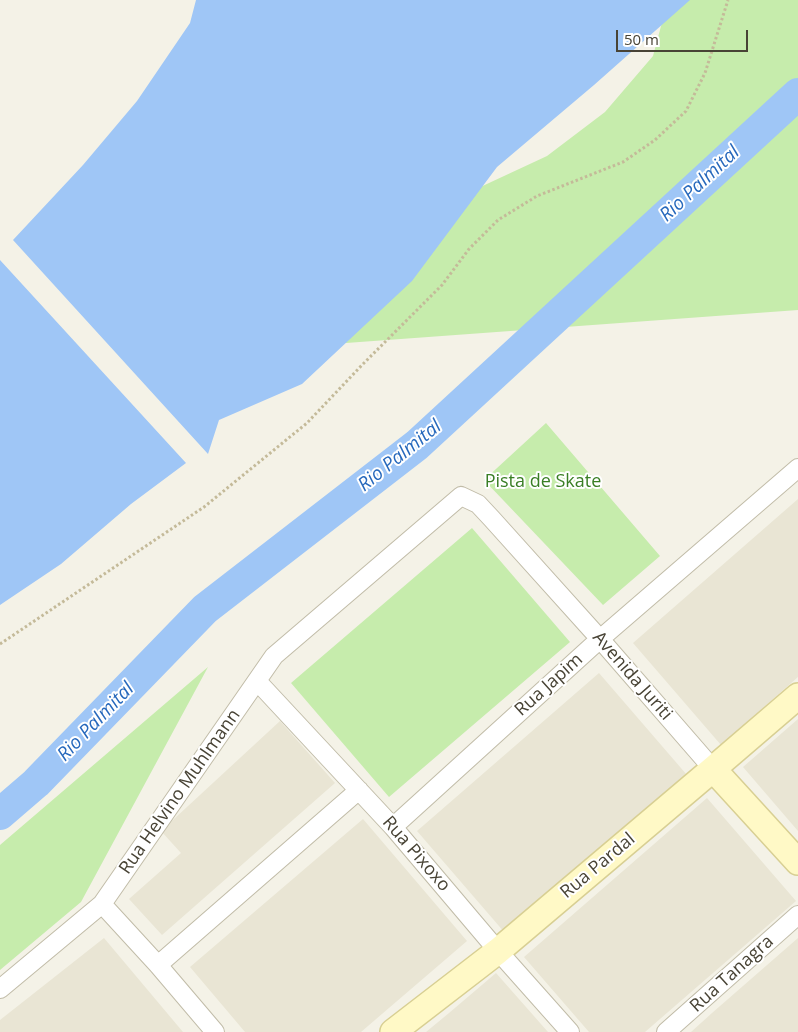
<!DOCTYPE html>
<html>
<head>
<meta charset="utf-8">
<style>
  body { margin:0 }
  #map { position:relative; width:798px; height:1032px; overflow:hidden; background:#f4f2e7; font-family:"Open Sans",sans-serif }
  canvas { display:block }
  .scale { position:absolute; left:616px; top:30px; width:132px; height:22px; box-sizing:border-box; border:2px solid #484335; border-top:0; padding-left:6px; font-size:15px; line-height:18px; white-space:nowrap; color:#484335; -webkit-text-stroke:4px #fff; paint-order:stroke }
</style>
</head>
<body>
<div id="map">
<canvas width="798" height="1032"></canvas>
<div class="scale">50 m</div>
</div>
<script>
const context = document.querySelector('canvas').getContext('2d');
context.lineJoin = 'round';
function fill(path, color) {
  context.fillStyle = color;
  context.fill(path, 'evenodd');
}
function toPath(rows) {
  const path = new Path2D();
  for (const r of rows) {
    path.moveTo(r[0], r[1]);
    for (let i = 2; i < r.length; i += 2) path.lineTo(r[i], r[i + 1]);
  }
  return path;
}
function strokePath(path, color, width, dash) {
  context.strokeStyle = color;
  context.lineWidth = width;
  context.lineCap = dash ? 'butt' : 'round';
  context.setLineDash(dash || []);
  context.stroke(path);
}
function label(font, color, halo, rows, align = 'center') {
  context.font = font + ' "Open Sans",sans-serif';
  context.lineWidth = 4;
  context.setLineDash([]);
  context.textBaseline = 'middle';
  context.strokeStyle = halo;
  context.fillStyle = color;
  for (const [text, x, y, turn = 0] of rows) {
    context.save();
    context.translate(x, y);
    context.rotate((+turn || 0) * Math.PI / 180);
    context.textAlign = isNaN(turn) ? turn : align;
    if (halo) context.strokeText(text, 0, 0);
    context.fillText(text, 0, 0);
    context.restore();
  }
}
fill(toPath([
  [798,499,798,677,721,745,633,643],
  [599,673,687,775,505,933,417,831],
  [798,719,798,831,743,767],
  [280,721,335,783,162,935,129,899,181,853,161,831],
  [707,798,796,901,645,1032,589,1032,524,957],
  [363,819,467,941,361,1032,245,1032,190,967],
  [104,938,183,1032,0,1032,0,1020],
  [798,938,798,1032,691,1032,712,1013],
  [496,973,548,1032,426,1032,449,1013]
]), '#e9e5d4');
fill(toPath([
  [668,0,798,0,798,310,305,346,431,210,547,156,605,112,653,56],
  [546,423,660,556,603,605,484,480],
  [472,528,570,642,389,797,291,683],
  [208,667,81,902,0,970,0,845]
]), '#c6ecac');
fill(toPath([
  [196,0,690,0,594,85,497,167,412,281,302,384,219,420,208,454,13,240,83,165,137,101,190,23],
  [0,260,186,463,131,504,61,564,0,605]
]), '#9fc6f6');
strokePath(toPath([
  [0,814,36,783,205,609,417,445,798,94]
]), '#9fc6f6', 32);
const street = toPath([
  [257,681,393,827,498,951,570,1032],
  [393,827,600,639,798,468],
  [102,904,158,965,215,1032],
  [158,965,359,790],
  [0,989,102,904,274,656,461,496,478,504,492,519,600,639,713,769],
  [666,1032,798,915]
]);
const secondary = toPath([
  [713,769,798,862],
  [393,1032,498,951,713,769,798,696]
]);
strokePath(street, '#c1bca8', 20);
strokePath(secondary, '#d8cf93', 28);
strokePath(toPath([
  [0,644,204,507,307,423,362,365,442,285,469,249,498,220,537,196,623,162,655,140,686,111,705,73,728,0]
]), '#c4ba99', 3, [2.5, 2.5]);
strokePath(street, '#fff', 18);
strokePath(secondary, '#fff9c6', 25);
label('18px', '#397e24', '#fff', [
  ["Pista de Skate",543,482]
]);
label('18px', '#484335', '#fff', [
  ["Avenida Juriti",632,676,49],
  ["Rua Japim",549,685,-42],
  ["Rua Helvino Muhlmann",180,792,-55],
  ["Rua Pixoxo",416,854,49],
  ["Rua Pardal",598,866,-40],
  ["Rua Tanagra",732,974,-42]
]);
label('italic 19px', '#2668bc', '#fff', [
  ["Rio Palmital",700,184,-43],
  ["Rio Palmital",400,456,-39],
  ["Rio Palmital",96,722,-46]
]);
</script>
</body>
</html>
